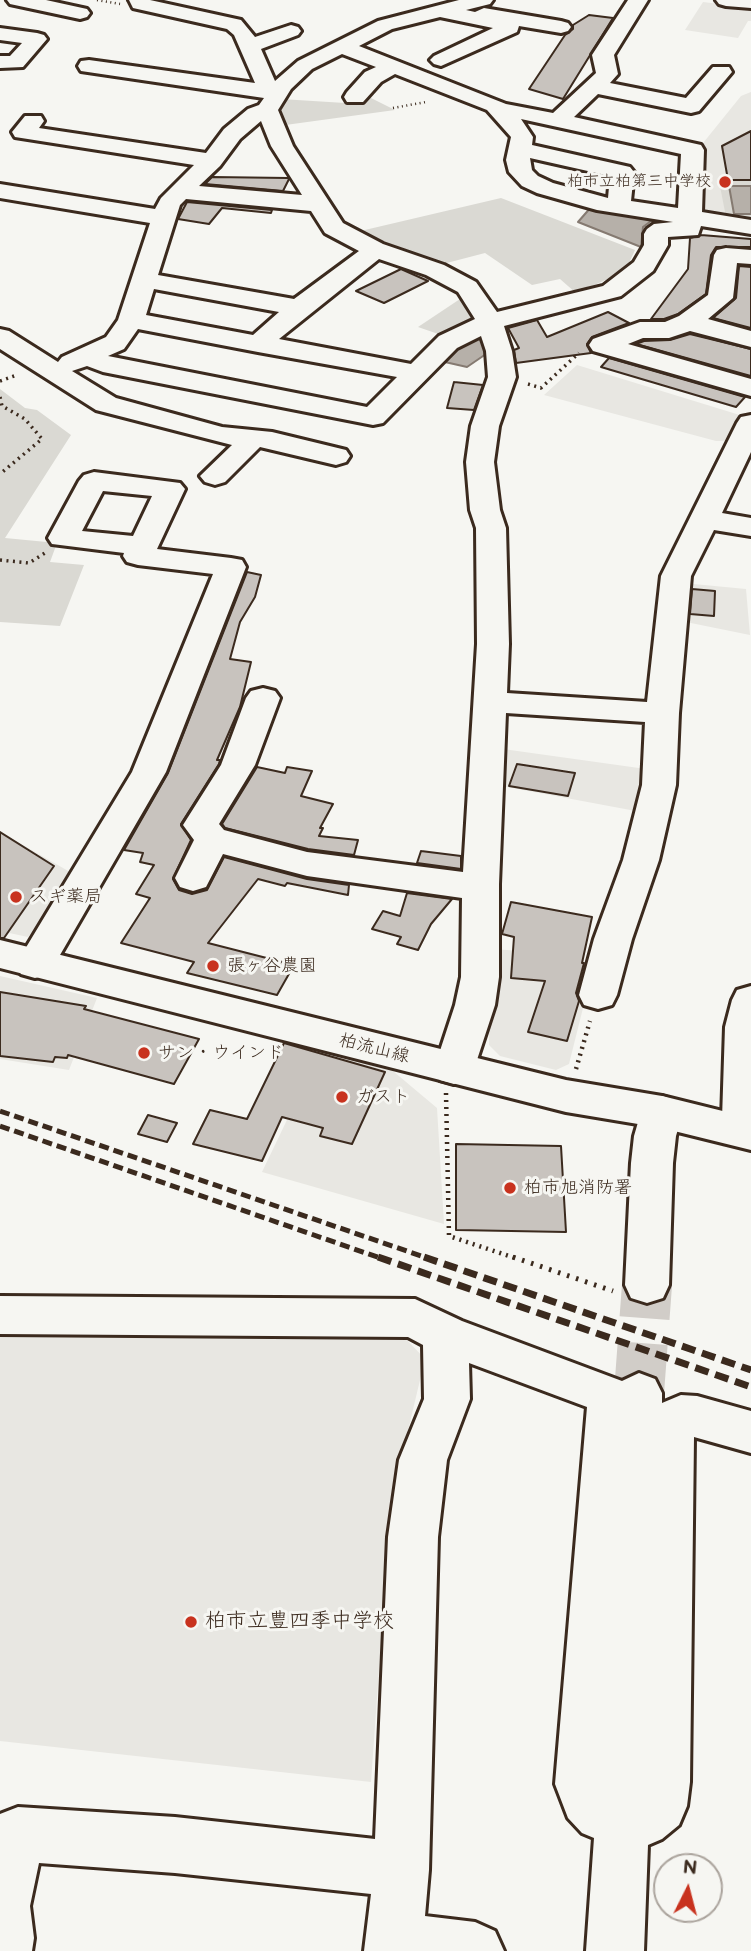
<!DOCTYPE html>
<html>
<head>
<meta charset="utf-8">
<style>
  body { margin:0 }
  #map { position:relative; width:751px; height:1951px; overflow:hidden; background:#f6f6f2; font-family:"Balsamiq Sans",sans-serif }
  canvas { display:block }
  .north { position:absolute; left:653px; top:1853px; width:70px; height:70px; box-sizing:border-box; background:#f6f6f2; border:2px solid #aba49d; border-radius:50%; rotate:6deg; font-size:19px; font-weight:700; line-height:28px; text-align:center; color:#3b2a1e }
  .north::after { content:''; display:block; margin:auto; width:24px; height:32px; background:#c8321e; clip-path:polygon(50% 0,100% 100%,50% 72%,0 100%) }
</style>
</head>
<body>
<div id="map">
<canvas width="751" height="1951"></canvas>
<div class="north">N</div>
</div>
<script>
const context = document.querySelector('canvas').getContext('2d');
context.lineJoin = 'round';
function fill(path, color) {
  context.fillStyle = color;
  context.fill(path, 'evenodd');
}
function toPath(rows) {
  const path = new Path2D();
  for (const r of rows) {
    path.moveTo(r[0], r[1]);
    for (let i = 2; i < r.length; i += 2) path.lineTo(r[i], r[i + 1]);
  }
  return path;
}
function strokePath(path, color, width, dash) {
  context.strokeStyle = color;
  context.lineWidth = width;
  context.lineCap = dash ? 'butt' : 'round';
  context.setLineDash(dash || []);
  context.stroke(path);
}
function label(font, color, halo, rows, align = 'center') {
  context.font = font + ' "Balsamiq Sans","Klee One",sans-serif';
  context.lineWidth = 6;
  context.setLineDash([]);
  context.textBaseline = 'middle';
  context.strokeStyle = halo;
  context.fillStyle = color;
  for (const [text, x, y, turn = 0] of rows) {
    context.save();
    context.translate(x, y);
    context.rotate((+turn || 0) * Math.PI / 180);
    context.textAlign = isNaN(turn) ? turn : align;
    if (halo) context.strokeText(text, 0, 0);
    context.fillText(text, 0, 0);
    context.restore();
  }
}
fill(toPath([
  [703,2,751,8,751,21,748,21,738,38,685,30],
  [751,92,751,224,700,217,699,148,741,96],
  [577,365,743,416,729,441,716,441,544,395],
  [683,583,746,589,750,635,681,621],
  [503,749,646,769,641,812,502,786],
  [0,832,77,876,28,937,0,931],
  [491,949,539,952,537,980,589,984,569,1064,556,1070,500,1056,489,1045],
  [0,976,97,998,69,1070,0,1059],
  [321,1049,387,1066,437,1108,444,1224,262,1172],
  [0,1326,406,1339,425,1359,391,1502,371,1782,0,1741]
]), '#e8e7e2');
fill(toPath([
  [348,98,371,98,395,110,278,126,277,110,281,99,345,103],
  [719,181,751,181,751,218,726,217],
  [501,198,635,250,629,263,608,279,576,293,560,279,532,285,485,253,439,265,352,233],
  [463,297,473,316,472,319,444,336,418,327],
  [0,389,25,408,37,410,71,435,5,538,57,543,50,562,84,565,60,626,0,622]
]), '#dad9d3');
const water = toPath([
  [729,186,751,186,751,214,734,214,729,186],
  [592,206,670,221,651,221,643,227,641,247,578,222,592,206],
  [469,335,487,339,486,354,467,367,436,360,469,335]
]);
fill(water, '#b6b0a9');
strokePath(water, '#857a71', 2);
const building = toPath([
  [589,15,613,18,563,99,529,89,565,35,573,29,573,25,589,15],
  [751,131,751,180,728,180,722,146,751,131],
  [212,177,288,178,289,179,283,191,205,184,212,177],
  [187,202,272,210,271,213,222,208,209,224,178,219,187,202],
  [701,235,751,239,751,247,716,247,711,255,706,294,678,314,664,319,651,319,688,269,690,238,701,235],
  [739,266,751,267,751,328,713,318,736,298,739,266],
  [401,269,428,281,384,303,356,291,401,269],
  [608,312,629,323,592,337,587,344,591,353,516,363,514,350,519,348,508,328,537,320,547,337,608,312],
  [690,334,751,349,751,376,636,344,644,341,670,340,690,334],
  [609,358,745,397,736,407,601,367,609,358],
  [454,382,483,385,474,410,447,408,454,382],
  [247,572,261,575,255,597,240,622,230,659,251,662,240,707,217,760,220,760,219,764,181,824,191,840,173,879,179,890,192,894,207,890,224,857,307,879,349,885,348,895,287,883,285,886,258,879,208,943,294,965,277,995,187,973,194,962,121,943,150,898,136,894,154,865,140,862,143,853,124,850,168,773,247,572],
  [692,589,715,591,714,616,690,614,692,589],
  [517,764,575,773,568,796,509,786,517,764],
  [257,767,285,773,287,767,312,771,301,796,333,804,320,828,323,828,319,836,358,840,354,855,308,849,225,828,222,824,257,767],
  [0,832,54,866,4,938,0,938,0,832],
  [421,851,461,856,461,869,417,863,421,851],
  [407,893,452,899,431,924,418,950,397,944,401,937,372,929,383,911,400,916,407,893],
  [511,902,592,917,582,963,584,963,576,993,579,1001,567,1041,528,1032,545,981,511,978,514,937,502,934,511,902],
  [0,992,86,1006,84,1009,199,1039,174,1084,68,1055,67,1058,55,1057,53,1062,0,1056,0,992],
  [284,1043,385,1072,352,1144,320,1136,323,1128,282,1117,262,1161,193,1144,210,1110,247,1119,284,1043],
  [148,1115,177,1123,167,1142,138,1134,148,1115],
  [456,1144,561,1146,566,1232,456,1230,456,1144]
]);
fill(building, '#c8c3be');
strokePath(building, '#3b2a1e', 2);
strokePath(toPath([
  [639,1393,647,1285]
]), '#d1cdc8', 50, [50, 25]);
const minor = toPath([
  [7,0,46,0,87,9,90,13,87,17,80,19,10,4,7,0],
  [129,0,150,0,241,20,255,37,291,25,298,27,301,31,298,35,261,49,275,81,298,61,378,21,459,0,493,0,490,4,466,10,475,12,484,8,561,21,568,23,571,27,568,31,561,33,519,26,517,32,441,66,434,64,430,60,434,56,493,28,440,17,392,29,359,46,506,104,553,113,596,73,592,55,628,0,648,0,614,55,618,74,610,83,686,98,713,67,729,67,732,72,699,111,691,113,598,94,574,117,701,145,704,150,702,212,751,220,751,234,701,226,698,235,668,237,668,245,653,271,621,296,504,326,512,351,516,377,499,426,494,462,500,510,506,528,509,644,507,693,647,702,661,576,737,423,741,417,751,415,751,452,722,513,751,518,751,536,714,530,691,576,679,713,676,785,659,860,632,939,617,995,612,1005,598,1009,584,1005,579,995,594,939,623,860,642,785,645,722,506,713,499,884,499,977,495,1005,474,1069,468,1080,454,1084,440,1080,434,1069,455,1005,461,977,462,898,307,876,223,854,206,887,193,891,180,887,175,878,194,840,183,825,221,765,246,698,251,691,263,688,275,691,280,698,255,765,219,824,224,830,307,852,463,872,477,644,476,528,470,510,466,462,471,426,488,377,486,351,481,336,457,348,383,423,373,425,103,372,87,366,72,371,116,398,222,427,272,432,346,450,350,456,346,462,336,465,260,447,225,482,215,485,205,482,200,476,232,445,96,410,0,349,0,329,9,331,58,362,62,357,106,337,118,320,150,223,0,198,0,184,155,209,161,198,194,165,15,137,12,132,25,116,41,116,44,121,39,128,206,153,224,129,248,109,259,105,264,98,81,71,78,66,81,61,89,60,255,83,234,35,227,29,133,8,129,0],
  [342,54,376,67,365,72,347,92,344,97,347,102,363,102,381,82,395,74,487,110,511,137,506,160,509,172,522,186,537,193,597,210,673,222,654,224,647,229,644,234,644,245,634,262,603,286,497,312,476,282,444,265,383,244,343,223,293,146,278,110,291,89,312,69,342,54],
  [521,119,681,154,678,208,631,201,634,172,630,167,532,145,533,137,521,119],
  [261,121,271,146,302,195,199,186,220,166,240,139,261,121],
  [530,158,610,176,608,198,553,183,538,176,532,170,530,158],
  [186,199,311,211,325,233,359,251,294,299,158,275,180,205,186,199],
  [379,259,426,275,458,292,475,319,439,336,411,364,279,339,379,259],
  [154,289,279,312,253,335,146,315,154,289],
  [138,329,258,352,397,377,367,407,108,356,124,349,138,329],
  [716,0,751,0,751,8,726,6,719,4,716,0],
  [0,28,37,33,44,35,47,39,23,67,0,68,0,56,10,56,22,43,0,40,0,28],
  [726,248,751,250,751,264,737,263,733,298,708,319,751,331,751,347,690,331,669,338,643,338,628,344,751,379,751,396,593,351,589,345,593,339,640,322,665,322,679,316,708,295,714,255,717,250,726,248],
  [94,472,180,483,185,489,157,549,231,558,242,560,246,567,166,772,49,974,35,978,21,974,16,964,132,772,213,574,138,565,127,562,123,556,124,553,52,544,48,538,79,481,84,475,94,472],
  [103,491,152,496,133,536,82,531,103,491],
  [751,986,751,1132,743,1135,728,1130,722,1119,725,1027,732,1000,737,990,751,986],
  [662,1096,677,1101,683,1112,676,1136,673,1163,669,1285,663,1298,647,1303,631,1298,625,1285,631,1163,634,1136,641,1112,647,1101,662,1096],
  [0,1296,415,1299,462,1321,622,1381,639,1373,655,1379,662,1393,662,1403,681,1395,697,1396,751,1411,751,1453,694,1437,690,1782,687,1806,679,1825,662,1839,648,1845,644,1951,586,1951,594,1838,582,1833,568,1818,555,1784,587,1407,469,1363,470,1399,447,1460,438,1537,429,1870,425,1916,475,1922,495,1931,504,1951,364,1951,371,1894,175,1873,39,1863,30,1906,34,1938,32,1951,0,1951,0,1814,18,1807,175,1817,375,1839,388,1537,399,1460,424,1399,423,1345,408,1337,0,1334,0,1296]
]);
const major = toPath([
  [0,940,566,1080,662,1096,751,1118,751,1150,662,1128,566,1112,0,968,0,940]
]);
strokePath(minor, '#3b2a1e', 6);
strokePath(major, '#3b2a1e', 6);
strokePath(toPath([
  [97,0,120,4],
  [393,108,426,102]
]), '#3b2a1e', 2.5, [1, 3.5]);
strokePath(toPath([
  [0,381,17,375],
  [528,384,541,388,579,353],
  [0,397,2,406,25,419,42,439,0,474],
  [0,560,29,563,45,553]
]), '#3b2a1e', 3.5, [2, 4.5]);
strokePath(toPath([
  [576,1069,590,1021],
  [446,1093,449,1236,518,1259]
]), '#3b2a1e', 4.5, [2, 5]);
strokePath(toPath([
  [513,1257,613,1291]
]), '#3b2a1e', 5, [2.5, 7]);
fill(minor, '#f6f6f2');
fill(major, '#f6f6f2');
strokePath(toPath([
  [0,1111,430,1259],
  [0,1126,383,1259]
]), '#3b2a1e', 5, [10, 5]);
strokePath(toPath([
  [378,1257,751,1387],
  [424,1257,751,1370]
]), '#3b2a1e', 7, [14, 7]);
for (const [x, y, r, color] of [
  [725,182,7,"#c8321e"],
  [16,897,7,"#c8321e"],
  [213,966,7,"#c8321e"],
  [144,1053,7,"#c8321e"],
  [342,1097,7,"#c8321e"],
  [510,1188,7,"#c8321e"],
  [191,1622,7,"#c8321e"]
]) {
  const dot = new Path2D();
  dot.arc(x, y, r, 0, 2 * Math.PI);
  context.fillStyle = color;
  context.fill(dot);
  strokePath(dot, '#f6f6f2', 2.5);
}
label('16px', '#3b2a1e', '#f6f6f2', [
  ["柏市立柏第三中学校",711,182]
], 'right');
label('18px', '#3b2a1e', '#f6f6f2', [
  ["スギ薬局",30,897],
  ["張ヶ谷農園",227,966],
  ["サン・ウインド",158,1053],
  ["ガスト",356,1097],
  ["柏市旭消防署",524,1188]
], 'left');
label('18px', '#3b2a1e', '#f6f6f2', [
  ["柏流山線",374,1049,14]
]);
label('21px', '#3b2a1e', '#f6f6f2', [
  ["柏市立豊四季中学校",205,1622]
], 'left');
</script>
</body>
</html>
